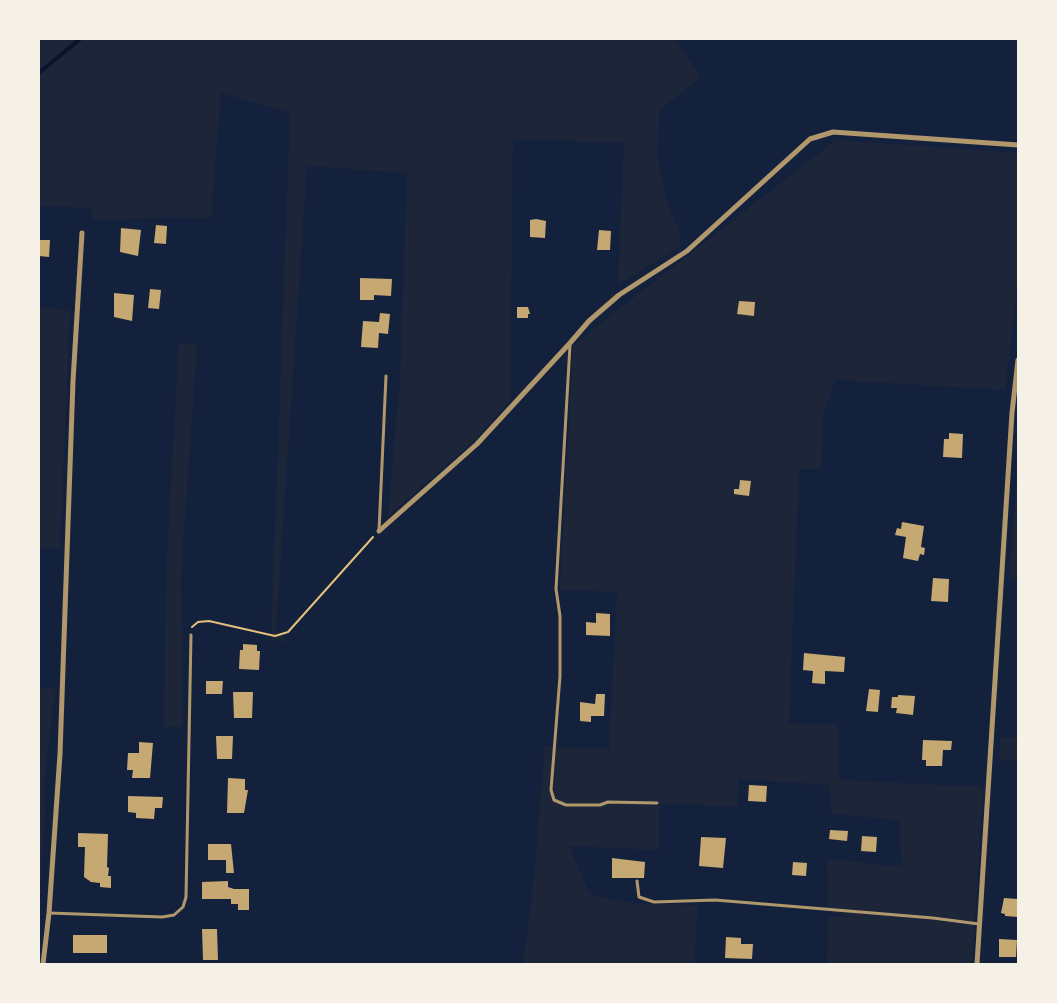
<!DOCTYPE html>
<html>
<head>
<meta charset="utf-8">
<style>
  body { margin:0 }
  #map { position:relative; width:1057px; height:1003px; overflow:hidden; background:#14213d; font-family:"Space Grotesk",sans-serif }
  canvas { display:block }
  .frame { position:absolute; inset:0; border:40px solid #f6f1e7; pointer-events:none }
</style>
</head>
<body>
<div id="map">
<canvas width="1057" height="1003"></canvas>
<div class="frame"></div>
</div>
<script>
const context = document.querySelector('canvas').getContext('2d');
context.lineJoin = 'round';
function fill(path, color) {
  context.fillStyle = color;
  context.fill(path, 'evenodd');
}
function toPath(rows) {
  const path = new Path2D();
  for (const r of rows) {
    path.moveTo(r[0], r[1]);
    for (let i = 2; i < r.length; i += 2) path.lineTo(r[i], r[i + 1]);
  }
  return path;
}
function strokePath(path, color, width, dash) {
  context.strokeStyle = color;
  context.lineWidth = width;
  context.lineCap = dash ? 'butt' : 'round';
  context.setLineDash(dash || []);
  context.stroke(path);
}
fill(toPath([
  [39,39,674,39,701,77,659,111,658,157,666,199,681,236,679,247,618,285,624,143,513,139,510,401,476,439,388,516,400,380,407,173,307,166,276,628,288,643,271,640,290,113,221,93,211,218,168,217,93,221,92,208,39,206],
  [836,140,1018,153,1018,279,1005,390,835,380,823,415,821,469,799,469,789,723,838,725,839,780,983,787,972,964,827,964,828,916,850,917,828,910,827,859,902,867,899,820,832,814,829,785,739,779,737,806,659,804,659,850,569,846,590,894,634,904,698,905,694,964,523,964,532,898,545,746,609,749,617,592,560,590,573,345],
  [39,307,70,310,60,549,39,548],
  [179,343,197,345,181,575,183,727,164,727,166,574],
  [1018,459,1018,580,1009,579],
  [39,688,56,689,52,713,44,783,45,810,39,911],
  [1001,738,1018,738,1018,761,999,760]
]), '#1d2539');
strokePath(toPath([
  [39,73,80,39]
]), '#0b132b', 4);
fill(toPath([
  [536,219,546,221,545,238,530,237,530,220],
  [156,225,167,226,166,244,154,243],
  [121,228,141,230,138,256,120,252],
  [599,230,611,231,610,250,597,250],
  [39,240,50,240,49,257,39,256],
  [360,278,392,279,391,296,374,295,374,300,360,300],
  [150,289,161,290,159,309,148,308],
  [114,293,134,295,132,321,114,317],
  [739,301,755,302,754,316,737,314],
  [517,307,528,307,530,314,528,314,528,318,517,318],
  [380,313,390,314,388,334,379,333,378,348,361,347,363,321,379,322],
  [949,433,963,434,962,458,943,457,944,439,949,439],
  [740,480,751,481,749,496,734,494,734,489,739,489],
  [902,522,924,526,921,547,925,548,924,555,920,554,918,561,903,558,906,537,895,535,897,528,901,529],
  [933,578,949,579,948,602,931,601],
  [596,613,610,614,610,636,586,635,586,622,596,623],
  [243,644,257,645,257,651,260,651,259,670,239,669,240,650,243,650],
  [804,653,845,657,844,672,825,671,825,684,812,683,813,671,803,670],
  [206,681,223,681,222,694,206,694],
  [869,689,880,690,878,712,866,711],
  [233,692,253,692,252,718,234,718],
  [596,694,605,694,604,716,591,716,591,722,580,721,580,702,595,704],
  [898,695,915,696,913,715,896,713,897,708,891,708,892,697,898,697],
  [216,736,233,736,232,759,217,759],
  [923,740,952,741,951,750,943,750,942,766,926,766,926,760,922,760],
  [139,742,153,743,150,778,132,778,133,770,127,770,128,753,139,753],
  [228,778,245,779,245,790,248,790,244,813,227,813],
  [749,785,767,786,766,802,748,801],
  [128,796,163,797,162,808,155,808,154,819,136,818,136,813,128,812],
  [830,830,848,831,847,841,829,839],
  [78,833,108,834,107,867,109,868,108,876,111,876,111,888,100,887,100,883,91,882,84,877,85,847,78,847],
  [862,836,877,837,876,852,861,851],
  [701,837,726,838,723,868,699,866],
  [208,844,231,844,234,873,226,873,226,860,208,860],
  [612,858,645,862,644,878,612,878],
  [793,862,807,863,806,876,792,875],
  [228,881,228,887,234,889,249,889,249,910,238,910,238,904,231,904,231,899,202,899,202,882],
  [1004,898,1018,899,1018,917,1005,916,1005,914,1001,913],
  [202,929,217,929,218,960,203,960],
  [73,935,107,935,107,953,73,953],
  [726,937,741,938,741,944,753,944,752,959,725,958],
  [999,939,1017,940,1016,957,999,957]
]), '#c6a872');
strokePath(toPath([
  [192,627,198,622,209,621,275,636,288,632,373,537]
]), '#e5c07b', 2);
strokePath(toPath([
  [570,345,556,589,560,616,560,676,551,790,554,800,566,805,600,805,608,802,657,803],
  [379,531,386,376],
  [637,881,639,897,654,902,715,900,933,918,979,924],
  [49,913,162,917,174,915,183,907,186,897,191,635]
]), '#b1986c', 3);
strokePath(toPath([
  [379,531,477,444,570,343,589,321,619,295,687,251,810,139,833,132,1018,145],
  [43,964,49,913,60,754,73,381,82,233],
  [977,964,1012,413,1018,360]
]), '#b1986c', 5);
</script>
</body>
</html>
